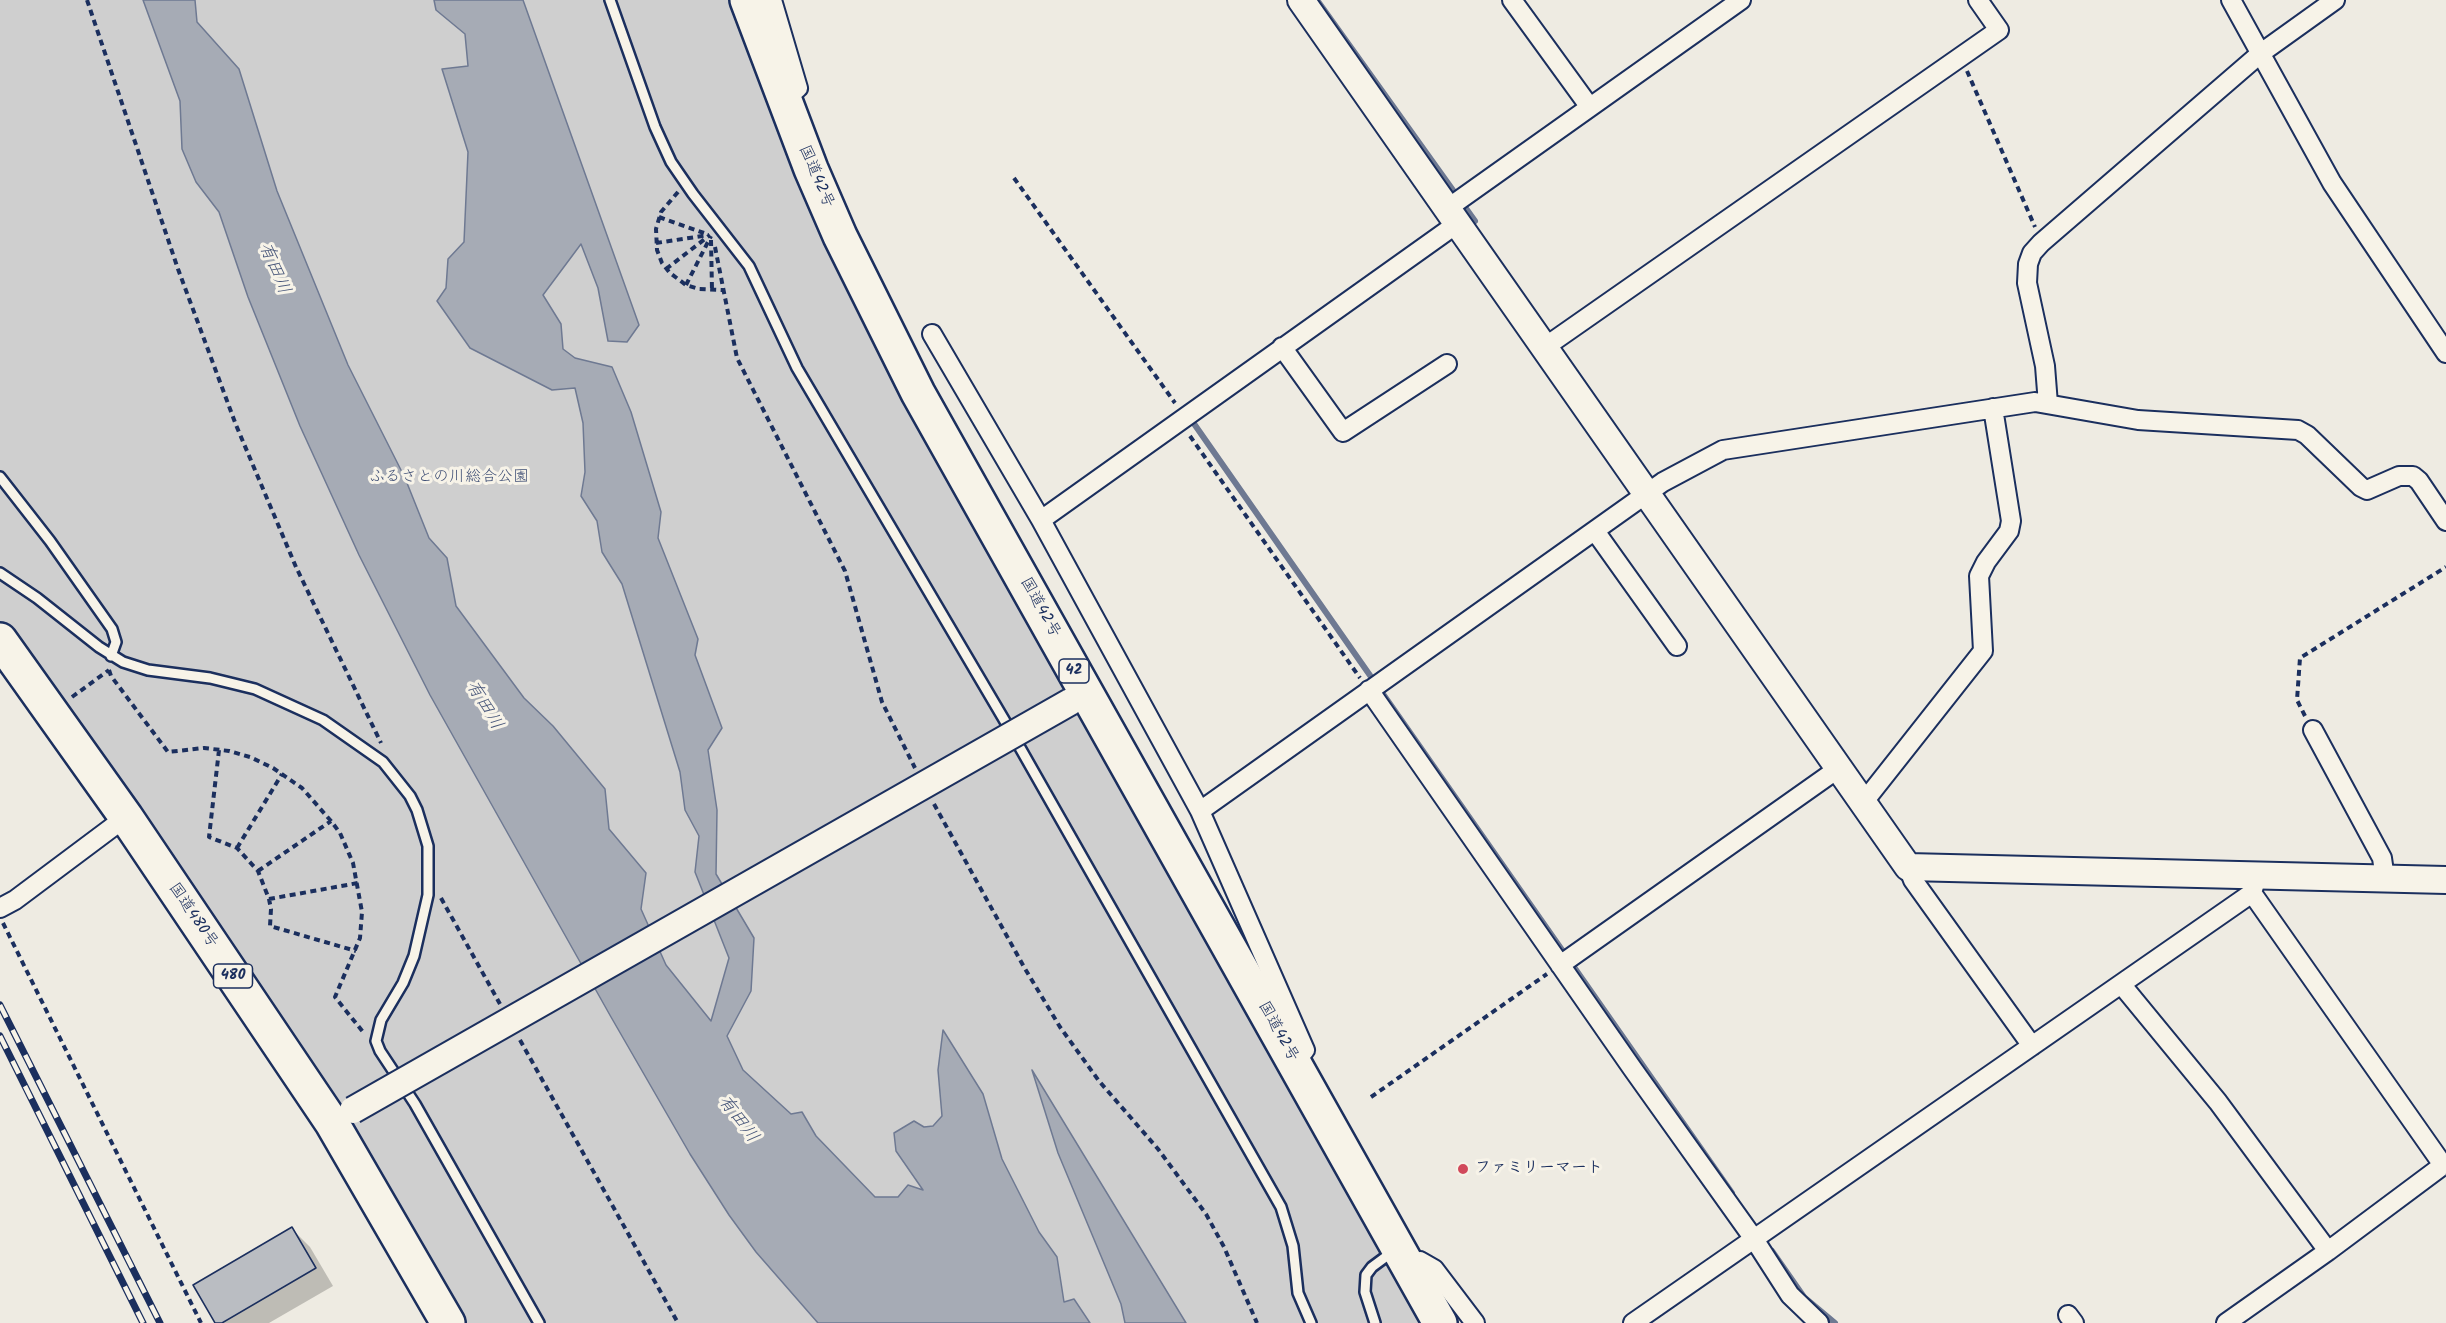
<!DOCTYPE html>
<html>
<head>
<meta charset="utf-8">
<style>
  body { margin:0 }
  canvas { display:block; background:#eeebe2 }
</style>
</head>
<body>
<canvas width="2446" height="1323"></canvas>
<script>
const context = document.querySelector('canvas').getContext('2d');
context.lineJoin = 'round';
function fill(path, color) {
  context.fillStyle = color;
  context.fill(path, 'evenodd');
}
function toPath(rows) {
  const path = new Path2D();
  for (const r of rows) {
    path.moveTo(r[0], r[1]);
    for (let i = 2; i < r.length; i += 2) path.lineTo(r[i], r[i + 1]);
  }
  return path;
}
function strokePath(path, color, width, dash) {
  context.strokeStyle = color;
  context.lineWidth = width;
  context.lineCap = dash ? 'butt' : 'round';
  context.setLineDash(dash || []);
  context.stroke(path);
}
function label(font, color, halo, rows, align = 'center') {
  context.font = font + ' Kalam,"Klee One",sans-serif';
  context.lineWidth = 6;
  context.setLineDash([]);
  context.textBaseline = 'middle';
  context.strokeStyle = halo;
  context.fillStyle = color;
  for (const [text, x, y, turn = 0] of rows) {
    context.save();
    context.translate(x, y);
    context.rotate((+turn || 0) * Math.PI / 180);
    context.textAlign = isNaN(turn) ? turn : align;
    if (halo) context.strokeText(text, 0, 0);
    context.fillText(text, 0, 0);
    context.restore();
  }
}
fill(toPath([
  [0,0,741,0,803,165,1433,1323,462,1323,68,717,0,623]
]), '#cfcfcf');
const water = toPath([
  [143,0,195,0,197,22,239,69,277,191,348,365,405,478,429,538,447,558,456,606,524,698,553,726,605,789,609,829,646,873,641,909,666,965,711,1021,729,958,695,872,699,836,685,810,680,772,622,584,602,552,597,521,581,496,585,472,583,423,575,388,552,390,470,348,437,301,446,288,448,259,464,242,468,152,442,69,468,66,465,34,436,10,434,0,523,0,639,325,627,342,608,341,598,288,581,244,543,295,561,324,563,349,575,358,612,367,631,412,661,512,658,538,698,639,695,655,722,728,708,750,717,810,716,874,754,938,751,991,727,1036,743,1070,791,1114,802,1112,816,1136,875,1197,898,1197,908,1185,923,1190,896,1151,894,1133,914,1121,924,1127,933,1126,942,1116,938,1070,943,1030,983,1094,1002,1159,1039,1232,1057,1257,1064,1302,1074,1299,1090,1323,818,1323,756,1252,729,1215,690,1154,611,1017,430,695,359,555,300,426,248,297,219,212,196,182,182,149,180,101,143,0],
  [1032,1070,1186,1323,1125,1323,1121,1304,1058,1153,1032,1070]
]);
fill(water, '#a6abb5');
strokePath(water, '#6e7992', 1.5);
fill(toPath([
  [292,1229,310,1247,333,1286,269,1323,217,1323]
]), '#0003');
strokePath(toPath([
  [1317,0,1475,221,1468,226],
  [1190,418,1732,1193],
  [1772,1251,1804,1297,1835,1323]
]), '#6e7992', 6);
const building = toPath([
  [292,1227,316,1268,222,1323,215,1323,193,1285,292,1227]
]);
fill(building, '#babdc2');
strokePath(building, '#1b2f5e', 1.5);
const lane = toPath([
  [610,0,655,127,671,162,693,194,749,266,797,368,1006,723,1281,1207,1293,1246,1298,1293,1311,1323],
  [0,477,50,541,112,629,116,642,111,656],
  [0,573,37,598,99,647,123,662,148,670,210,678,255,689,323,720,383,762,410,796,417,810,428,846,428,895,414,956,403,983,381,1020,376,1041,380,1051,415,1104,539,1323],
  [1375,1323,1365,1292,1366,1275,1372,1267,1395,1250]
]);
const street = toPath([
  [772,0,798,88,784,100],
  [1512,0,1589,106],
  [2231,0,2332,183,2446,353],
  [1448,208,1741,0],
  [932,334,1041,520,1200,811,1305,1050,1294,1063],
  [1282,347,1343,432,1447,364],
  [1545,347,1999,30,1978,0],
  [2048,404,2045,366,2027,283,2028,264,2032,253,2041,243,2261,53,2335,0],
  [1041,520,1458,223],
  [1595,531,1677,646],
  [1369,690,1632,1068,1754,1239,1790,1295,1819,1323],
  [2313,730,2382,858,2385,879],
  [1863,803,1983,651,1979,576,1986,562,2009,531,2011,521,1993,408],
  [1200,811,1663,482,1723,450,2035,402,2138,420,2298,430,2307,435,2361,487,2367,490,2399,476,2413,476,2419,481,2446,521],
  [1908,867,1913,880,2032,1046],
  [2252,893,2443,1165],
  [0,908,15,900,126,817],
  [1560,965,1839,768],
  [2121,984,2218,1102,2328,1251],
  [1407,1265,1420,1261,1434,1269,1475,1323],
  [2068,1315,2074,1323],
  [1633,1323,2252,893,2257,876],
  [2226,1323,2328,1251,2446,1163]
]);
const secondary = toPath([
  [1301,0,1908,867,2446,880]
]);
const highway = toPath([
  [747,0,811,169,840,236,918,393,1440,1323],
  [0,640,126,817,332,1123,448,1323]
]);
strokePath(lane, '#1b2f5e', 14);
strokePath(street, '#1b2f5e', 22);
strokePath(secondary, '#1b2f5e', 30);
strokePath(highway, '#1b2f5e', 38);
strokePath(toPath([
  [87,0,178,269,236,425,296,567,381,743],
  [1967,71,2035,227],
  [1014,178,1175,403],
  [678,192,661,212,656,229,657,250,662,263,670,273,686,285,699,289,723,290],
  [659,217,704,233],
  [711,240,712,290],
  [656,243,709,235],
  [715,247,737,358,845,571,882,702,915,768],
  [666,269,710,235],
  [686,285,711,236],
  [1190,436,1360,678],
  [109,670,111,676,168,752,204,748,229,751,250,757,273,768,302,788,331,821,340,833,353,863,362,912,360,938,335,997,363,1032],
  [72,697,109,670],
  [2305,716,2297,700,2300,658,2446,567],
  [219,750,209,837,237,848,258,871,269,899,271,909,270,926,356,951],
  [934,804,1024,967,1060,1027,1099,1081,1158,1149,1206,1214,1224,1247,1257,1323],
  [237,848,282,774],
  [258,871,331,821],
  [441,898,500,1004],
  [269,899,358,883],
  [3,923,201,1323],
  [520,1040,678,1323],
  [1371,1097,1547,974]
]), '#1b2f5e', 4, [6, 4.5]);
strokePath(lane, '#f7f3e8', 9);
strokePath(street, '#f7f3e8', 18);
strokePath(secondary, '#f7f3e8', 26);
strokePath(highway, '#f7f3e8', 33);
const rail = toPath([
  [0,1005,160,1323],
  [0,1036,143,1323]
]);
strokePath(rail, '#1b2f5e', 7);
strokePath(rail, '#f7f3e8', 4.5, [14]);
const secondaryBridge = toPath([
  [353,1110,1070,702]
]);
strokePath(secondaryBridge, '#1b2f5e', 30, []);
strokePath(secondaryBridge, '#f7f3e8', 26);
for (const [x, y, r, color] of [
  [1463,1169,6,"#d1495b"]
]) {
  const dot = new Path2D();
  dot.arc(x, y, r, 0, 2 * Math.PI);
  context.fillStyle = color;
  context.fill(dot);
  strokePath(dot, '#f7f3e8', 2);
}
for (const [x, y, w] of [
  [1074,671,30],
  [233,976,39]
]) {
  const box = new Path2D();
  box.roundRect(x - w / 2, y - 12, w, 24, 4.5);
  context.fillStyle = '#f7f3e8';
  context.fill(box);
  strokePath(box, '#1b2f5e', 1.5);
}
label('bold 15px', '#1b2f5e', null, [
  ["42",1074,671],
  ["480",233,976]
]);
label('16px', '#1b2f5e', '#f7f3e8', [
  ["国道42号",815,177,67],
  ["国道42号",1039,608,61],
  ["国道480号",192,916,56],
  ["国道42号",1277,1032,61]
]);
label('16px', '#3f4f75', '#f7f3e8', [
  ["ふるさとの川総合公園",449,478]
]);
label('bold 16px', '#1b2f5e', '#f7f3e8', [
  ["ファミリーマート",1475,1169]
], 'left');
label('italic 18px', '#455478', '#f7f3e8', [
  ["有田川",273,269,67],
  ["有田川",483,706,59],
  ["有田川",737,1120,53]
]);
</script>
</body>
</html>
